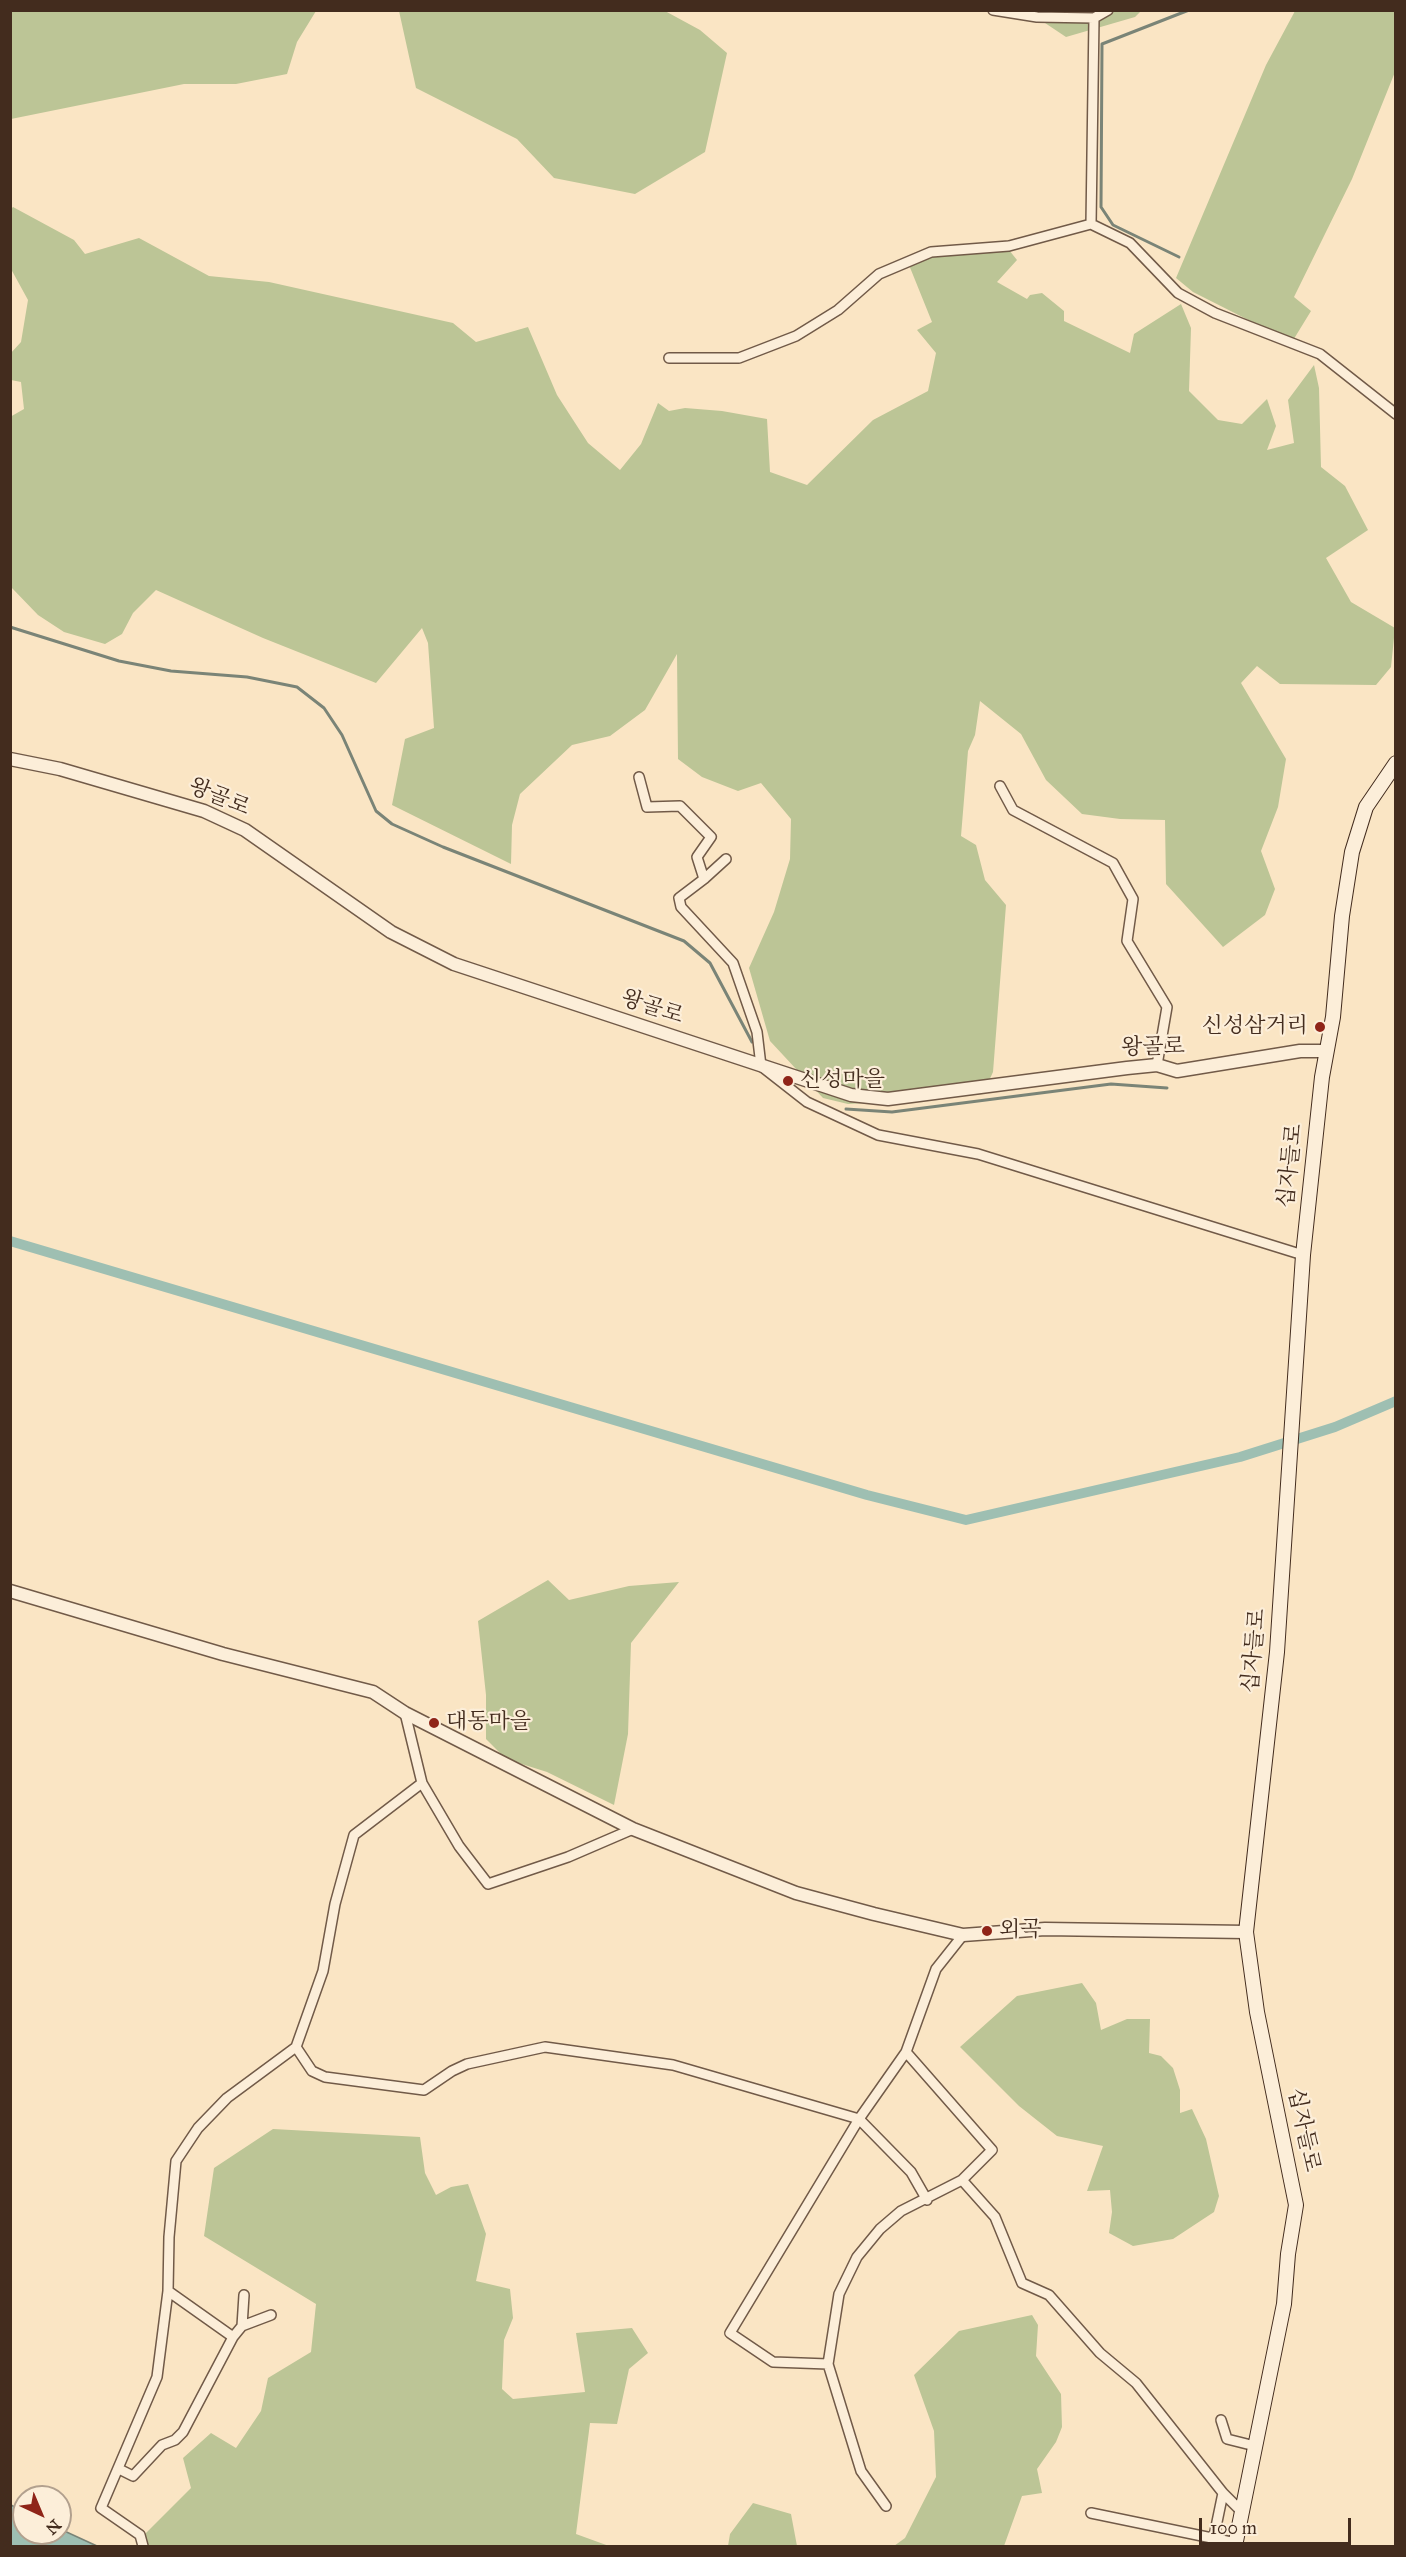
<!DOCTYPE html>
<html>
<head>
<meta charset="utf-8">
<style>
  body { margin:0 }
  #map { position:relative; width:1406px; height:2557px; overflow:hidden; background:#fae5c4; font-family:"IM FELL Great Primer",serif }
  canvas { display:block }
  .frame { position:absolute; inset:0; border:12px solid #432c1e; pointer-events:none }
  .north { position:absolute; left:12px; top:2485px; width:60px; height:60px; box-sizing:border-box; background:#fceed9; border:2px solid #b2a08e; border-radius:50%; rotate:136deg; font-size:16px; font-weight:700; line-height:24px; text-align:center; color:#432c1e }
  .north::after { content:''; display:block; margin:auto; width:21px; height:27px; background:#8f2418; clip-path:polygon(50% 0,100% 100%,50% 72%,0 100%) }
  .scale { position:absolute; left:1199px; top:2518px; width:152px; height:27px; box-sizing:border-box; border:3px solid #432c1e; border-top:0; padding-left:8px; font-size:18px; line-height:21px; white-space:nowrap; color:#432c1e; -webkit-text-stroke:4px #fceed9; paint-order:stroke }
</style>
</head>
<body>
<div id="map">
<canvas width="1406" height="2557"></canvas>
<div class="frame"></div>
<div class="north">N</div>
<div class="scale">100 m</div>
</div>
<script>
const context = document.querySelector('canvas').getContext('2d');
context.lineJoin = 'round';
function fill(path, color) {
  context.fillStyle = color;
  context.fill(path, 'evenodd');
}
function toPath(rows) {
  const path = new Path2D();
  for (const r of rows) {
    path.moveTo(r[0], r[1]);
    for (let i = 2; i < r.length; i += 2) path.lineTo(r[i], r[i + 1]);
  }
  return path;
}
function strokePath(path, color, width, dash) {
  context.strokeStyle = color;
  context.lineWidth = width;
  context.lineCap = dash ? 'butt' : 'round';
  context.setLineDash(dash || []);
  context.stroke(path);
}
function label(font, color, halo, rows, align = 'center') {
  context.font = font + ' "IM FELL Great Primer","Noto Serif KR",serif';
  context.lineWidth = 4.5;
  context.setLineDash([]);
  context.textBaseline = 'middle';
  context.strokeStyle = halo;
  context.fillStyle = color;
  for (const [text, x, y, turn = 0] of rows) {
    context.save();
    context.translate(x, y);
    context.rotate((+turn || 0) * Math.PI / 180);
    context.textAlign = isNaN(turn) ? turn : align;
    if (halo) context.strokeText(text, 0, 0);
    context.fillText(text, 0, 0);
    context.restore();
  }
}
fill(toPath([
  [11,10,316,10,316,11,297,42,287,74,236,84,184,84,11,119],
  [399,11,665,11,700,30,727,53,705,152,635,194,554,178,517,139,416,88],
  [1027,11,1141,11,1135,17,1066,37],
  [1295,11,1395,11,1395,72,1352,179,1294,297,1311,311,1292,342,1193,292,1176,278,1266,65],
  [13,207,74,240,85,254,139,238,209,276,269,282,453,323,476,342,528,327,557,395,588,443,620,470,641,444,658,403,669,411,685,408,722,411,767,419,770,472,807,485,873,420,928,391,936,353,917,330,932,322,909,265,931,256,1009,250,1017,260,997,282,1027,299,1030,295,1042,293,1064,311,1064,321,1130,353,1134,334,1181,304,1191,328,1189,391,1218,420,1242,424,1267,399,1276,426,1267,450,1294,443,1288,400,1314,365,1319,388,1321,467,1345,486,1368,530,1326,558,1351,602,1395,628,1391,667,1376,685,1280,684,1257,666,1241,683,1286,759,1278,807,1261,851,1275,889,1265,915,1223,947,1166,884,1165,820,1120,819,1082,814,1046,780,1021,734,980,701,975,735,968,751,961,836,976,845,985,880,1006,905,993,1072,983,1094,940,1099,848,1104,823,1098,770,1041,749,968,774,912,790,859,791,819,761,783,738,791,702,777,678,759,677,654,645,710,610,736,572,745,520,794,512,825,511,864,392,805,405,739,434,728,428,643,422,628,376,683,263,638,156,590,133,613,122,634,105,644,64,632,38,615,11,587,10,417,24,409,21,382,11,380,10,354,21,342,28,300,11,269,10,210],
  [548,1580,569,1600,629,1586,679,1582,631,1643,628,1734,614,1805,547,1772,506,1759,486,1739,486,1695,478,1621],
  [1082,1983,1096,2003,1101,2030,1127,2019,1150,2019,1149,2053,1161,2056,1173,2068,1180,2090,1180,2113,1192,2109,1206,2139,1219,2196,1214,2212,1173,2239,1133,2246,1109,2233,1112,2212,1110,2190,1087,2191,1103,2146,1057,2136,1019,2106,960,2047,1017,1996],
  [273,2129,420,2137,425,2173,436,2195,451,2187,468,2184,486,2234,476,2281,510,2289,513,2318,504,2340,502,2389,513,2399,585,2392,576,2333,632,2328,648,2353,629,2369,617,2424,590,2423,576,2534,609,2546,141,2546,145,2534,191,2488,183,2458,211,2433,236,2448,261,2411,268,2378,311,2352,316,2304,204,2236,214,2168],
  [1032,2315,1038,2325,1036,2356,1061,2394,1062,2427,1056,2442,1037,2469,1042,2493,1022,2496,1004,2546,894,2546,905,2538,936,2477,934,2431,914,2375,959,2331],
  [753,2503,791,2514,797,2546,728,2546,730,2534]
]), '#bcc596');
const water = toPath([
  [11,2505,24,2512,24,2533,60,2533,60,2529,97,2546,11,2546,11,2505]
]);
fill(water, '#9ebfb2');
strokePath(water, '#7a8477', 1.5);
strokePath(toPath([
  [1179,257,1113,225,1101,207,1102,44,1189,10],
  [10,627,119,661,171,671,247,677,297,687,324,708,342,735,376,811,392,824,443,847,684,941,710,963,752,1042],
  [846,1109,892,1112,1111,1084,1167,1088]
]), '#7a8477', 3);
strokePath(toPath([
  [10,1241,867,1495,966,1520,1240,1457,1335,1427,1396,1401]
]), '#9ebfb2', 10);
const minor = toPath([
  [993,10,1037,17,1094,18],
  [1091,224,1094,18,1108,10],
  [669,358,739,358,796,336,838,310,879,274,931,252,1009,246,1091,224,1130,243,1178,293,1215,313,1320,354,1396,414],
  [639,777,647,807,680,806,711,837,697,857,704,879,679,898,681,907,733,963,757,1032,761,1066,807,1102,878,1135,978,1154,1303,1255],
  [1000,786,1013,810,1113,863,1133,899,1127,941,1167,1007,1157,1065],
  [704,879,726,859],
  [405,1713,422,1783,459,1846,488,1884,568,1857,633,1829],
  [422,1783,354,1835,335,1904,323,1971,296,2047,312,2071,325,2077,424,2090,452,2071,467,2064,545,2047,673,2065,859,2119,906,2052],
  [963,1935,936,1969,906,2052,992,2150,962,2180,995,2217,1022,2283,1049,2295,1100,2353,1136,2383,1223,2493,1242,2512],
  [242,2326,244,2295],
  [233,2337,242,2326,271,2315],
  [828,2364,773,2362,730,2333,859,2119,911,2172,927,2200],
  [1221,2420,1227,2439,1255,2446],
  [119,2469,133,2476,162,2445,175,2440,183,2432,233,2337,168,2291],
  [886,2506,861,2471,828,2364,839,2294,857,2257,880,2229,901,2211,962,2180],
  [1091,2513,1236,2543],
  [143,2546,140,2535,101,2508,157,2377,168,2291,169,2237,176,2161,198,2128,227,2098,296,2047],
  [1212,2546,1223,2493]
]);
const tertiary = toPath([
  [10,759,60,769,204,811,245,830,391,932,454,964,851,1095,888,1099,1127,1068,1157,1065,1177,1071,1300,1051,1325,1051],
  [10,1591,223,1654,373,1692,405,1713,633,1829,796,1893,874,1914,963,1935,1045,1929,1246,1932]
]);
const secondary = toPath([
  [1235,2546,1284,2304,1288,2254,1296,2205,1257,2012,1246,1932,1277,1652,1303,1255,1322,1077,1333,1017,1342,916,1352,852,1366,807,1396,763]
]);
strokePath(minor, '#715a48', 12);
strokePath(tertiary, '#715a48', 15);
strokePath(secondary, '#432c1e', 16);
strokePath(minor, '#fceed9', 9);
strokePath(tertiary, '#fceed9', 12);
strokePath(secondary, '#fceed9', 14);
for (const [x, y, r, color] of [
  [1320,1027,6,"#8f2418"],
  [788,1081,6,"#8f2418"],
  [434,1723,6,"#8f2418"],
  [987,1931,6,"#8f2418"]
]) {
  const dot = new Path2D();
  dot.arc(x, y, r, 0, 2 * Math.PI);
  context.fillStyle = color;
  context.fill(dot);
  strokePath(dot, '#fceed9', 2);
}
label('22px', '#432c1e', '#fceed9', [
  ["왕골로",219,798,22],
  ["왕골로",652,1008,18],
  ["왕골로",1153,1048,-1],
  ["십자들로",1291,1166,-84],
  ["십자들로",1255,1651,-85],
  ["십자들로",1303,2130,78]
]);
label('22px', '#432c1e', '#fceed9', [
  ["신성삼거리",1308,1027,"right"],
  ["신성마을",800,1081],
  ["대동마을",446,1723],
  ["외곡",999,1931]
], 'left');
</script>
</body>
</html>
